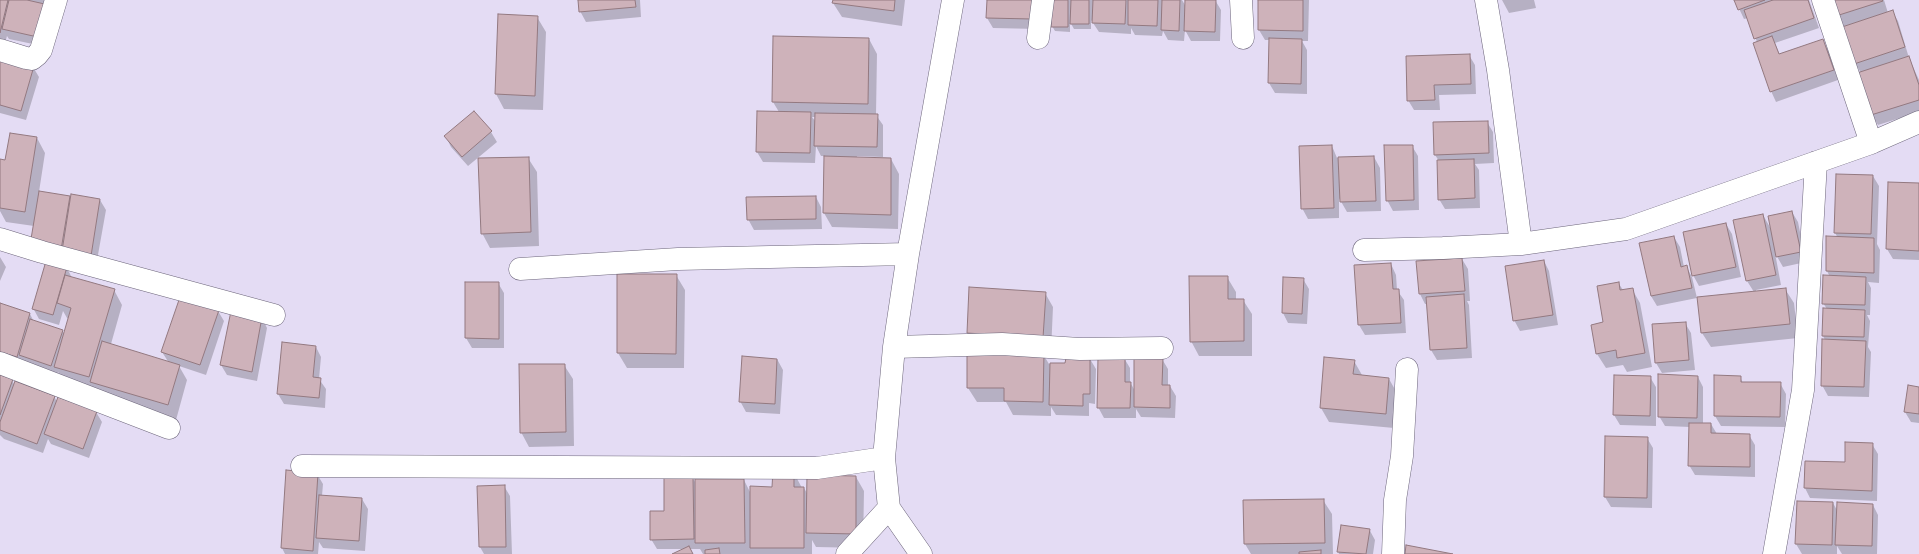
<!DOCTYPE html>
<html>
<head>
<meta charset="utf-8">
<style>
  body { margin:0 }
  canvas { display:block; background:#e4dcf4 }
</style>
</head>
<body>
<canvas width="1919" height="554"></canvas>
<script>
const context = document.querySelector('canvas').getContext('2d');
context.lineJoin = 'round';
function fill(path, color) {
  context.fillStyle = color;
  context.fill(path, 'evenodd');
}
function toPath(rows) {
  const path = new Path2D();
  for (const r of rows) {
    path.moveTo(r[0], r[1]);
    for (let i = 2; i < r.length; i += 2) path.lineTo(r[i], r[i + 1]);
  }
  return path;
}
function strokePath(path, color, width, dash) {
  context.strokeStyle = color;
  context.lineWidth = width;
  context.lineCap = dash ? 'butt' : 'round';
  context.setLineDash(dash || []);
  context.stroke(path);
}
fill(toPath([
  [0,0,56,0,47,47,9,39,7,36,5,43,0,42],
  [579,0,640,0,641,17,586,22,580,11],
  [834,0,905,0,902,26,842,17,833,3],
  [988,0,1038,0,1037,29,993,28,987,18],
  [1053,0,1162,0,1163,2,1163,0,1182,0,1185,5,1186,0,1215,0,1221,10,1220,41,1191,41,1185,30,1184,41,1168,40,1163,31,1162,36,1135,35,1131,28,1131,34,1099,32,1091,20,1091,29,1074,29,1070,22,1070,32,1055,31,1052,26],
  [1259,0,1309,0,1308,41,1302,41,1307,50,1307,94,1275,93,1269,83,1270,40,1265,40,1259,30],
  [1502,0,1534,0,1536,8,1509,13],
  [1735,0,1809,0,1819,28,1775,43,1780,55,1822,40,1828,50,1838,80,1776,102,1771,91,1757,42,1748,18,1744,19],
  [1832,0,1884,0,1888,13,1892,11,1898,21,1909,58,1919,80,1919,112,1878,125,1872,115,1861,73,1855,63,1844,27,1837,15],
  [499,15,537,17,546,32,543,110,504,109,496,94],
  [869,39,877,54,876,115,883,125,883,157,857,156,857,158,891,159,899,174,898,229,832,227,824,213,825,156,821,156,816,146,815,163,763,162,757,152,779,112,773,102],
  [812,117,816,117,816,122],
  [1469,55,1475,65,1476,94,1439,95,1440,110,1414,110,1408,100],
  [0,61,33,67,39,77,26,120,0,113],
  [1487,122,1493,132,1494,163,1475,164,1479,170,1480,208,1445,209,1439,199,1439,161,1435,155],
  [491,132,497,142,468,166,451,147,446,137],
  [37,138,45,153,39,192,69,197,71,201,100,200,106,210,96,266,69,261,34,226,6,222,0,211,0,160,6,161],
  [1332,146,1337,158,1374,157,1380,168,1381,211,1347,212,1339,198,1339,218,1308,219,1302,208],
  [1412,146,1418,156,1419,210,1393,211,1387,200],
  [528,158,537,172,539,246,490,248,482,233],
  [1873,176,1879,186,1877,244,1880,250,1879,283,1868,282,1871,288,1870,315,1867,315,1870,321,1868,347,1871,352,1869,397,1828,396,1822,385,1825,340,1823,336,1827,309,1823,303,1830,277,1827,271,1838,238,1835,233],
  [1919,185,1919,260,1893,259,1887,249],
  [816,197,821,207,822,229,754,230,748,219],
  [1792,212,1798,222,1806,262,1783,267,1775,253,1781,285,1756,290,1756,292,1785,289,1794,303,1798,338,1711,347,1702,333,1698,298,1754,292,1747,281,1735,221,1763,215,1771,229],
  [1726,224,1732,234,1741,277,1699,286,1693,275],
  [1674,237,1680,247,1684,267,1686,266,1692,277,1697,298,1657,306,1651,296,1641,244],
  [0,257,6,267,0,281],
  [1462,259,1468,269,1470,301,1467,301,1469,305,1472,358,1437,360,1431,350,1428,304,1425,304,1420,294],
  [1544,261,1549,271,1558,325,1520,331,1514,320],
  [1391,264,1396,275,1397,290,1404,300,1406,333,1365,335,1359,325,1355,266],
  [67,268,72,278,114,290,122,305,111,344,169,363,162,352,218,311,224,321,206,375,179,366,187,380,176,420,99,397,64,381,58,372,57,376,0,360,0,304,30,314,34,322,62,331,65,334,69,319,67,318,63,311,59,325,39,319,33,308],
  [676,275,685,290,684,368,627,368,618,353],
  [1227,277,1236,292,1236,300,1243,300,1252,314,1252,356,1199,356,1191,341],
  [1303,279,1309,289,1307,324,1288,323,1283,313],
  [466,283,498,283,504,293,504,348,472,348,466,338],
  [1619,284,1623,290,1632,289,1640,303,1652,367,1627,372,1623,365,1606,368,1597,354,1592,326,1605,323],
  [970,288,1045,293,1053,307,1051,352,976,348,968,333],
  [262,318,267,328,257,381,227,375,221,365],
  [1685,323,1691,333,1695,370,1662,373,1656,363],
  [316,347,321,357,319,379,326,389,325,408,284,404,278,394],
  [1043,354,1049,364,1066,364,1090,359,1096,369,1095,404,1089,403,1089,416,1056,415,1051,407,1051,416,1013,415,1006,402,977,402,968,388],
  [1124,358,1130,368,1130,382,1135,391,1162,359,1168,369,1168,386,1170,386,1176,396,1175,418,1141,417,1136,409,1136,418,1104,418,1098,407],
  [777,359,783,370,780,414,746,412,740,401],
  [1354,361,1362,375,1389,379,1397,393,1394,428,1329,422,1321,408],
  [564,365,573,379,574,446,529,447,521,432],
  [0,376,12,380,14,384,54,396,57,402,96,412,102,422,89,458,51,444,48,439,43,453,4,439,0,435],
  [1650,377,1656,387,1656,426,1620,425,1614,415],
  [1698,377,1703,387,1703,424,1711,424,1717,434,1749,435,1755,445,1755,477,1695,475,1689,465,1690,427,1665,426,1659,416],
  [1740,377,1743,383,1780,383,1786,394,1785,427,1721,426,1715,416],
  [1919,388,1919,423,1911,422,1905,412],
  [1647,438,1653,448,1652,508,1611,507,1605,497],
  [1872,444,1878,454,1877,501,1810,498,1805,488,1806,462,1846,464],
  [793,471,802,488,804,488,808,495,856,477,864,491,863,548,816,547,812,540,812,554,703,554,700,549,690,549,693,554,674,554,685,549,657,549,651,539,665,512,693,478,696,484,744,480,751,494,773,488],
  [287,472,317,474,323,484,322,496,362,499,368,509,365,551,323,548,319,542,318,554,285,554,282,548],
  [504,486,510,496,512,554,484,554,480,547,479,487],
  [1323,500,1332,514,1333,554,1251,554,1245,544,1244,501],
  [1833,503,1838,512,1873,505,1878,515,1877,554,1842,554,1837,546,1837,554,1802,554,1796,544],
  [1369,529,1375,540,1373,554,1339,554,1338,551]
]), '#0003');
const building = toPath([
  [0,0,8,0,0,33,0,0],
  [9,0,27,0,49,5,42,38,2,29,9,0],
  [578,0,635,0,636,7,579,12,578,0],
  [833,0,895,0,894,11,832,3,833,0],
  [987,0,1032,0,1032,19,986,18,987,0],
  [1052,0,1068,0,1068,27,1051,27,1052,0],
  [1071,0,1089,0,1089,24,1070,24,1071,0],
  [1093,0,1126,0,1125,24,1092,23,1093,0],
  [1128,0,1158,0,1157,26,1128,25,1128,0],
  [1162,0,1180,0,1179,31,1161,30,1162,0],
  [1185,0,1216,0,1215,32,1184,31,1185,0],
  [1258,0,1303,0,1303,31,1258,30,1258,0],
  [1734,0,1765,0,1738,10,1734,0],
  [1773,0,1808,0,1814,18,1754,39,1744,10,1773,0],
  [1831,0,1882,0,1883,1,1836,16,1831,0],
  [1893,10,1905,47,1854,64,1842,27,1893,10],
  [498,14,538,16,535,96,495,94,498,14],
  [773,36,869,38,868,104,772,102,773,36],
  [1772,36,1779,54,1823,39,1834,70,1770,92,1753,43,1772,36],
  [1269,38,1302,39,1301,84,1268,83,1269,38],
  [1470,54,1471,84,1434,85,1435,100,1407,101,1406,56,1470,54],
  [1909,56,1919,85,1919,100,1871,115,1857,73,1909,56],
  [0,58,34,66,21,111,0,105,0,58],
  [474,111,492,131,462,157,444,136,474,111],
  [757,111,811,112,810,153,756,152,757,111],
  [815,113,878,114,877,147,814,146,815,113],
  [1488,121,1489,153,1434,155,1433,122,1488,121],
  [10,133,37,137,25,212,0,208,0,159,5,160,10,133],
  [1332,145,1334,208,1301,209,1299,146,1332,145],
  [1384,145,1413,145,1414,200,1386,201,1384,145],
  [824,156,891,158,891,215,823,213,824,156],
  [1374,156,1376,201,1340,202,1338,157,1374,156],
  [529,157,531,232,481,234,478,158,529,157],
  [1474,159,1475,198,1438,200,1437,160,1474,159],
  [1836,174,1873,175,1871,234,1834,233,1836,174],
  [1888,182,1919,183,1919,251,1886,249,1888,182],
  [39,191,70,196,61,250,30,245,39,191],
  [71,194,100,199,91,256,62,251,71,194],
  [816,196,816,219,747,220,746,197,816,196],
  [1792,211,1801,252,1776,257,1768,216,1792,211],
  [1763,214,1776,275,1746,281,1733,220,1763,214],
  [1726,223,1736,267,1692,276,1683,232,1726,223],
  [1674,236,1681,267,1687,265,1692,288,1651,296,1639,243,1674,236],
  [1826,236,1874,238,1874,273,1826,271,1826,236],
  [1462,258,1465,291,1419,294,1416,261,1462,258],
  [1544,260,1553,315,1513,321,1505,266,1544,260],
  [46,261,67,267,53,315,32,309,46,261],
  [1391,263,1393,289,1399,289,1401,323,1358,325,1354,265,1391,263],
  [617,274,677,274,676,354,617,353,617,274],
  [65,275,115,289,89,377,54,367,71,308,57,303,65,275],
  [1823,275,1866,277,1865,305,1822,304,1823,275],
  [1189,276,1228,276,1228,299,1244,299,1244,341,1190,342,1189,276],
  [1283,277,1304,278,1302,314,1282,313,1283,277],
  [465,282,499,282,499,339,465,338,465,282],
  [1619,282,1620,290,1633,288,1645,353,1617,358,1616,350,1596,354,1591,325,1603,322,1597,286,1619,282],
  [969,287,1046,292,1043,338,967,333,969,287],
  [1786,288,1790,324,1701,333,1697,297,1786,288],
  [1464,294,1467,348,1430,350,1426,297,1464,294],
  [180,297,219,310,200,365,161,352,180,297],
  [0,303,30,313,17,357,0,352,0,303],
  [1823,308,1865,310,1864,337,1822,336,1823,308],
  [231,311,262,317,252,372,220,365,231,311],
  [30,319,63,330,51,366,19,355,30,319],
  [1686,322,1689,360,1655,363,1652,324,1686,322],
  [1822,339,1866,341,1864,387,1821,386,1822,339],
  [102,341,180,365,168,405,90,382,102,341],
  [282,342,316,346,313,377,321,378,319,398,277,394,282,342],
  [967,352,1044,353,1043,402,1004,401,1004,388,967,388,967,352],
  [742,356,777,359,775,404,739,402,742,356],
  [1098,357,1125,357,1125,382,1131,382,1130,408,1097,408,1098,357],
  [1134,357,1163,358,1162,385,1170,385,1170,408,1134,407,1134,357],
  [1324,357,1355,360,1353,374,1389,378,1386,414,1320,408,1324,357],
  [1066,358,1090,358,1090,394,1083,394,1083,406,1049,405,1050,363,1065,363,1066,358],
  [519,364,565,364,566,432,520,433,519,364],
  [1658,374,1698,376,1697,418,1658,417,1658,374],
  [0,375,13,379,0,415,0,375],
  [1614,375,1651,376,1650,416,1613,415,1614,375],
  [1714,375,1741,376,1741,382,1781,382,1780,417,1714,416,1714,375],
  [15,381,55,396,37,444,0,430,0,422,15,381],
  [1908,385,1919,387,1919,414,1904,412,1908,385],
  [58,397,97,411,83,449,44,434,58,397],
  [1689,423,1711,423,1711,433,1750,434,1750,467,1688,466,1689,423],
  [1605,436,1648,437,1647,498,1604,497,1605,436],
  [1845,442,1873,443,1872,491,1804,488,1805,461,1845,462,1845,442],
  [286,470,318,473,313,551,281,548,286,470],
  [773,470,794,470,794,487,804,487,804,548,750,548,750,486,772,487,773,470],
  [807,475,856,476,856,534,806,533,807,475],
  [664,477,693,477,694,539,650,540,650,511,664,511,664,477],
  [695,479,744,479,745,543,695,543,695,479],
  [505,485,506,547,479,547,477,486,505,485],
  [319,495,362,498,359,541,316,538,319,495],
  [1324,499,1325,543,1244,544,1243,500,1324,499],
  [1797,501,1833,502,1832,545,1795,544,1797,501],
  [1837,502,1873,504,1872,546,1835,545,1837,502],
  [1341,525,1370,529,1366,554,1337,552,1341,525],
  [1406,545,1453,554,1405,554,1406,545],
  [689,546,693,554,672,554,689,546],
  [719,548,720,554,705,554,705,550,719,548],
  [1321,550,1321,554,1299,554,1299,552,1321,550]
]);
fill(building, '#ceb2ba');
strokePath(building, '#937980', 1);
const minor = toPath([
  [1241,0,1243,38],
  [1486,0,1498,70,1521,244],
  [1823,0,1871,143],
  [1038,38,1043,0],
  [0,50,26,58,32,59,37,55,41,50,56,0],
  [0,239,42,252,274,315],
  [1364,250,1443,248,1521,244,1626,229,1871,143,1919,122],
  [520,269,678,259,908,254],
  [894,347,1002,344,1080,349,1162,348],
  [0,363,169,428],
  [302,466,817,468,884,458],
  [847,554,889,508],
  [921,554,889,508,884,458,894,347,908,254,953,0],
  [1393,554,1395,500,1402,456,1407,369],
  [1774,554,1803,390,1816,162]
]);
strokePath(minor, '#6d667b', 23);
strokePath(minor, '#fff', 22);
</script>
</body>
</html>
